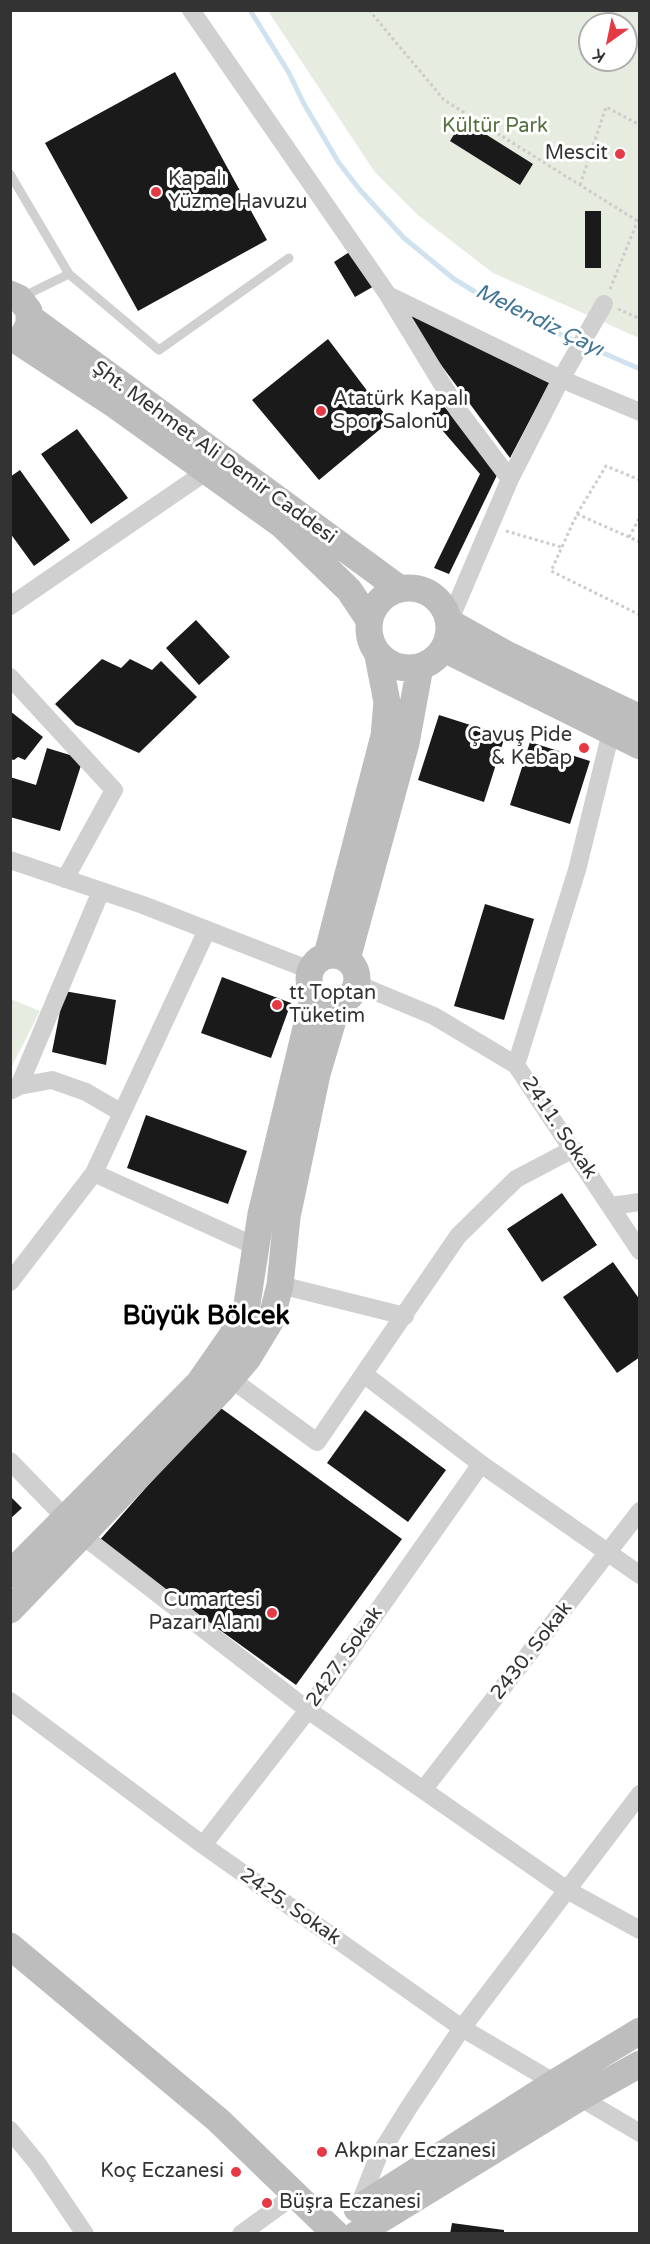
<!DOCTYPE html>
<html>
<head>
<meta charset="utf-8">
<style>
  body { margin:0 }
  #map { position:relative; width:650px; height:2244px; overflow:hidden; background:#fff; font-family:"Varela Round",sans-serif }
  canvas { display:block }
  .frame { position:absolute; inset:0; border:12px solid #333; pointer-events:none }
  .north { position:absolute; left:578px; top:12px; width:60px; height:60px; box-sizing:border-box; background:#fff; border:2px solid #adadad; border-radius:50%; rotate:213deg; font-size:16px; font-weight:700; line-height:24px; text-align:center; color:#333 }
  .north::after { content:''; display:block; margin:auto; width:21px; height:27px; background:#e63946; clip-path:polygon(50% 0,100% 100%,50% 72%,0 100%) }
</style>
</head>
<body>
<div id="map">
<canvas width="650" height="2244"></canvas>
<div class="frame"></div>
<div class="north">K</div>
</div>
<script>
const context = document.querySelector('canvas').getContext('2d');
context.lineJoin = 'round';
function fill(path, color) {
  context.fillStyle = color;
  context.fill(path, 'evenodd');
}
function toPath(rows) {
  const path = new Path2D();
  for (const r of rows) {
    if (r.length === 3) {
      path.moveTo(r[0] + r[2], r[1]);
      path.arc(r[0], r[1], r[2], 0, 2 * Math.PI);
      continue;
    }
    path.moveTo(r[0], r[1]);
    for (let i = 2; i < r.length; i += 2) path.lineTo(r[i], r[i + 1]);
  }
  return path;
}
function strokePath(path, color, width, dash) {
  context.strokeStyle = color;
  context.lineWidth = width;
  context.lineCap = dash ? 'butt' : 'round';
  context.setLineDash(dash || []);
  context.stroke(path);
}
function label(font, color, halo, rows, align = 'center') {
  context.font = font + ' "Varela Round",sans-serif';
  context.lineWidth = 6;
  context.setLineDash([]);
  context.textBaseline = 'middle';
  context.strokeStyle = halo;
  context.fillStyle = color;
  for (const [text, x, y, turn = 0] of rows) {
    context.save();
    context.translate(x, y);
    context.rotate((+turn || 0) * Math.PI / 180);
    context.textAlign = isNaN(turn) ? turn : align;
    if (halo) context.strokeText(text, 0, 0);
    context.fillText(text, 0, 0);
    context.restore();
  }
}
fill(toPath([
  [268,11,639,11,639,338,493,273,419,216,374,171],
  [590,24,626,24,626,60,590,60],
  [11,999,40,1011,11,1068]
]), '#e6ecdf');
strokePath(toPath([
  [250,10,289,73,304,104,339,163,360,190,404,238,454,279,482,296,539,325,640,369]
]), '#cfe2ee', 5);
fill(toPath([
  [175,72,267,240,138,311,45,143],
  [463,120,533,164,520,185,450,141],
  [585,211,601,211,601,268,585,268],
  [354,249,376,285,355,297,334,262],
  [411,311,550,382,510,458,407,319],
  [328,339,390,421,319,480,252,400],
  [442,404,499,471,449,574,434,568,480,474,430,416],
  [77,429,128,498,91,524,41,454],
  [20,470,70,540,34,566,10,533,10,477],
  [196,620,230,657,199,685,166,648],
  [102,659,121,668,130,659,152,670,161,661,197,697,139,753,76,725,55,704],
  [10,711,43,737,25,760,18,757,14,760,10,759],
  [439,715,505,736,484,802,418,780],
  [530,742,590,761,570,824,510,805],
  [47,748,83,759,60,831,10,817,10,777,36,785],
  [485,904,534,919,504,1020,454,1006],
  [222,977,291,1003,271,1058,201,1033],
  [64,991,116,1000,106,1065,52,1052],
  [146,1115,247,1151,228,1204,127,1168],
  [562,1193,597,1245,542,1282,507,1229],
  [613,1262,640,1300,640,1357,617,1373,563,1297],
  [218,1406,402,1539,296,1685,98,1542],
  [365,1410,446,1470,408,1522,327,1463],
  [10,1496,22,1508,10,1519],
  [452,2223,504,2230,504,2234,450,2234]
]), '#1a1a1a');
strokePath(toPath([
  [369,10,444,100,636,220],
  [580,185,606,107,640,125],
  [610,289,640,215],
  [618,309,640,319],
  [577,514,606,466,640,480],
  [506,531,561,547],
  [629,537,640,517],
  [640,542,577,514,551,571,640,615]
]), '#cdcdcd', 3, [3, 3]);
strokePath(toPath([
  [10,174,69,274,159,350,289,258],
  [22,297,69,274]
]), '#d0d0d0', 9);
strokePath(toPath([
  [191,10,388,295,458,410,510,479],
  [388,295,561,379,510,479,449,622],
  [604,304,561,379,640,412],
  [10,606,207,471],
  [10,677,114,790,65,879],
  [10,860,143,905,310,970],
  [357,984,434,1016,516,1065,640,1251],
  [516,1065,577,870,611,732],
  [19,1086,101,891],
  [12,1090,19,1086,52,1080,86,1092,122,1113],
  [94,1173,257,1247],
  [611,1206,640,1202],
  [10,1282,94,1173,207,930],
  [280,1285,405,1316],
  [365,1375,481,1464,640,1575],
  [231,1379,317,1442,458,1236,516,1179,573,1149],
  [10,1461,83,1536,308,1710,567,1890,640,1930],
  [10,1701,203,1845,462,2028,640,2133],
  [423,1790,640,1511],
  [203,1845,308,1710,481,1464],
  [10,2130,37,2163,85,2234],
  [358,2208,378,2157,409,2107,462,2028,640,1794],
  [241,2234,296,2194]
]), '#d0d0d0', 18);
strokePath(toPath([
  [10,294,19,298,29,311,29,324,24,334],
  [29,317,400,589],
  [16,340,115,405,282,525,349,590,369,620],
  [409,628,40],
  [449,622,508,655,640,718],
  [444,649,640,746],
  [333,979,24],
  [327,955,384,736,387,702,378,656],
  [347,959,406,743,420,667],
  [10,1574,199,1383,231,1337,246,1310,261,1214,314,995],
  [10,1610,221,1390,248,1358,271,1320,280,1285,287,1217,317,1074,338,1003],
  [10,1946,218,2120,336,2234],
  [357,2209,554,2083,640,2031],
  [357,2234,579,2098,640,2064]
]), '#bdbdbd', 27);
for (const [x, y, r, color] of [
  [620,154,6,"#e63946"],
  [156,192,6,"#e63946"],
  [321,411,6,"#e63946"],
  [584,748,6,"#e63946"],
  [277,1005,6,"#e63946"],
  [272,1613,6,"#e63946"],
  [322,2152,6,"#e63946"],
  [236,2172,6,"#e63946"],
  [267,2203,6,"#e63946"]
]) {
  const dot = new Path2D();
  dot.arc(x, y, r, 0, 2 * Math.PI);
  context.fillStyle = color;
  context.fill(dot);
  strokePath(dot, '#fff', 2);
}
label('20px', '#56703f', '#fff', [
  ["Kültür Park",495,127]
]);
label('20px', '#333', '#fff', [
  ["Mescit",608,154,"right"],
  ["Kapalı",168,180],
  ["Yüzme Havuzu",168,203],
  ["Atatürk Kapalı",333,400],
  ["Spor Salonu",333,423],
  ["Çavuş Pide",572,736,"right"],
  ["& Kebap",572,759,"right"],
  ["tt Toptan",289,994],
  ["Tüketim",289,1017],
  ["Cumartesi",260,1601,"right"],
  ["Pazarı Alanı",260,1624,"right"],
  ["Akpınar Eczanesi",334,2152],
  ["Koç Eczanesi",224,2172,"right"],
  ["Büşra Eczanesi",279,2203]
], 'left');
label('20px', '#333', '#fff', [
  ["Şht. Mehmet Ali Demir Caddesi",214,453,36],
  ["2411. Sokak",559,1128,56],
  ["2430. Sokak",532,1651,-52],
  ["2427. Sokak",345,1657,-55],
  ["2425. Sokak",290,1907,35]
]);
label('italic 21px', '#3f7597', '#fff', [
  ["Melendiz Çayı",539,321,26]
]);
label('bold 26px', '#000', '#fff', [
  ["Büyük Bölcek",206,1317]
]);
</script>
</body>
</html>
